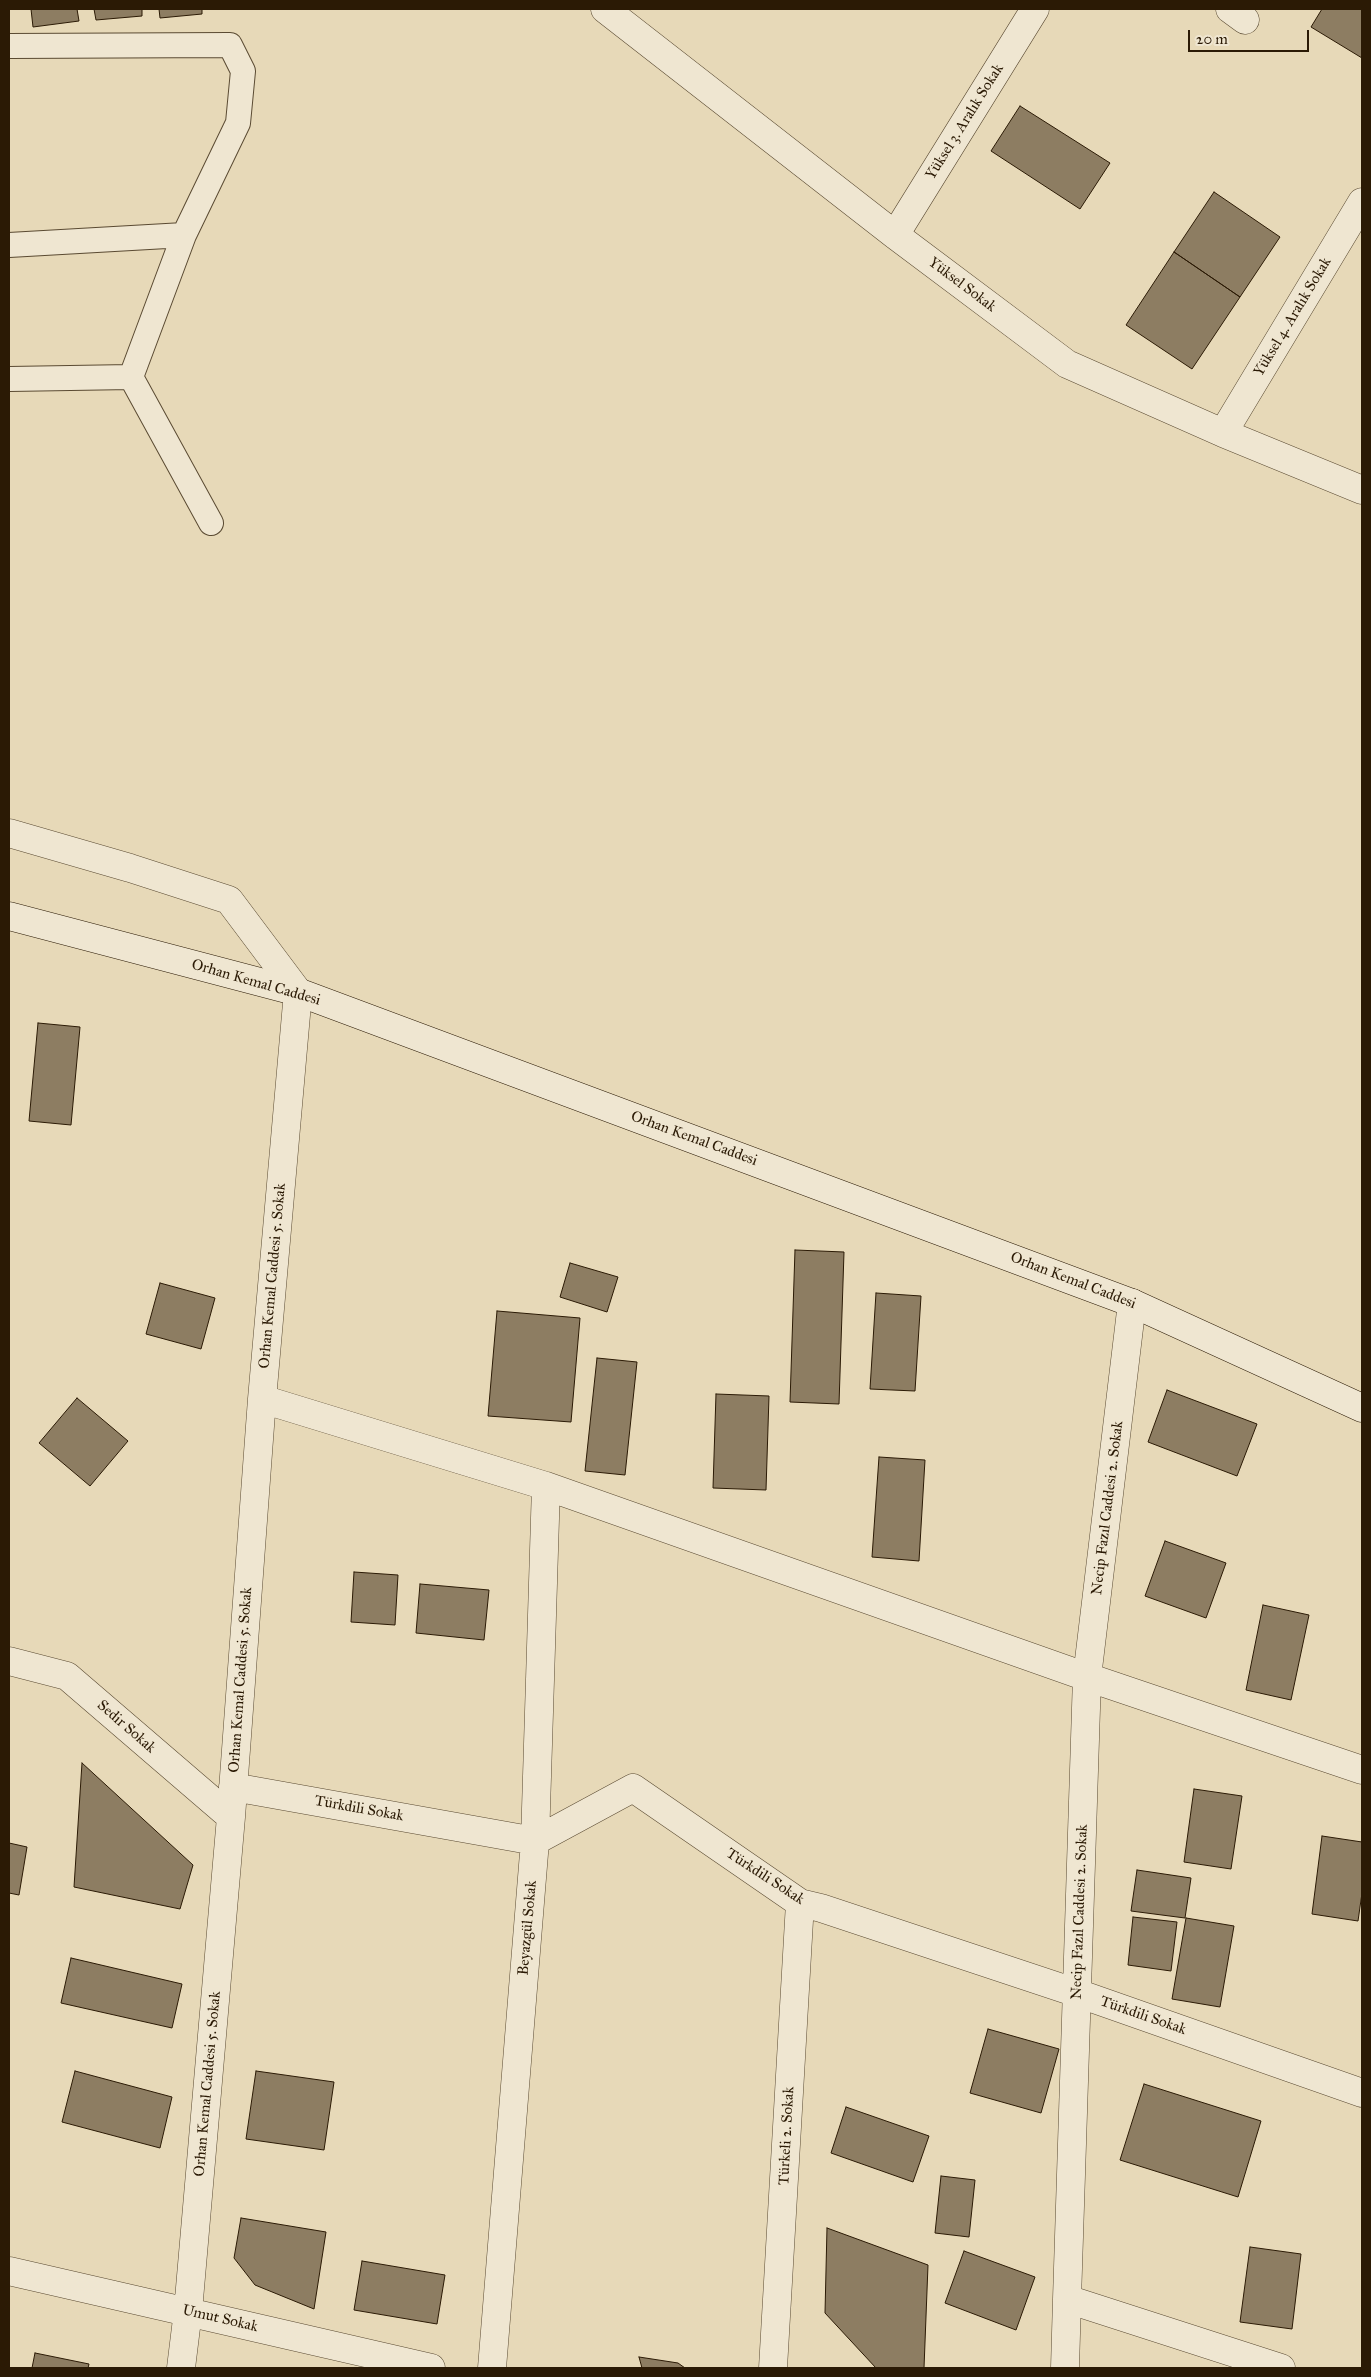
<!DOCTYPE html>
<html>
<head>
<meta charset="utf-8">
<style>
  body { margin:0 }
  #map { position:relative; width:1371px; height:2377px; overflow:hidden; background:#e7d9b8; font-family:"IM FELL Great Primer",serif }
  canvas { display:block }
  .frame { position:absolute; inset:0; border:10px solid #2b1a05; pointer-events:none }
  .scale { position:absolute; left:1188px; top:30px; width:121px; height:22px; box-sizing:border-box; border:2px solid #2b1a05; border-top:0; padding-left:6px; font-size:15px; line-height:18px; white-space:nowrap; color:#2b1a05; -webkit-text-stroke:4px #efe6d1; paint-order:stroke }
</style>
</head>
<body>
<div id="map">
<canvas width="1371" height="2377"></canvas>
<div class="frame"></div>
<div class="scale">20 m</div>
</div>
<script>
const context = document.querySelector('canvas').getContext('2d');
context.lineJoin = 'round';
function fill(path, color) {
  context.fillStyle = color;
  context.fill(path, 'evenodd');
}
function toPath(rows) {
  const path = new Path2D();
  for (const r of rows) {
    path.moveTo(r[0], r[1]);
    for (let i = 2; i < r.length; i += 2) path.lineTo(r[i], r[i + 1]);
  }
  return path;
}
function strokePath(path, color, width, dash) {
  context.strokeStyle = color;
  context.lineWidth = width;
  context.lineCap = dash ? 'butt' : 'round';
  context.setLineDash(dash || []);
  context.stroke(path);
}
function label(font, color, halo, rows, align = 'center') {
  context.font = font + ' "IM FELL Great Primer",serif';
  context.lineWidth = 4;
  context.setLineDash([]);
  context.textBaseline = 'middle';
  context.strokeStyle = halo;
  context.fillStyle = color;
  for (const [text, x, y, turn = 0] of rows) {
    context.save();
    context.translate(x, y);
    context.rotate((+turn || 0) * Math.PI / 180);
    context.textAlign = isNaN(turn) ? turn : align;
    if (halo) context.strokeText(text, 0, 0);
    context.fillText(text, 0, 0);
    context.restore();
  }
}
const building = toPath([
  [31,9,77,9,79,21,33,27,31,9],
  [94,9,142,9,142,16,96,20,94,9],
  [159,9,202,9,202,14,160,18,159,9],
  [1322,9,1362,9,1362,58,1311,27,1322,9],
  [1020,106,1110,163,1080,209,991,151,1020,106],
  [1214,192,1280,237,1240,297,1174,252,1214,192],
  [1174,252,1240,297,1192,369,1126,325,1174,252],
  [38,1023,80,1027,71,1125,29,1121,38,1023],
  [795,1250,844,1252,839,1404,790,1402,795,1250],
  [570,1263,618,1277,607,1312,560,1297,570,1263],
  [160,1283,215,1298,201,1349,146,1334,160,1283],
  [876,1293,921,1296,915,1391,870,1389,876,1293],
  [497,1311,580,1318,571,1422,488,1416,497,1311],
  [597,1358,637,1362,625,1475,585,1471,597,1358],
  [1167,1390,1257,1424,1237,1476,1148,1442,1167,1390],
  [716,1394,769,1396,766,1490,713,1488,716,1394],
  [77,1398,128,1441,90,1486,39,1443,77,1398],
  [879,1457,925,1460,919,1561,872,1557,879,1457],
  [1165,1541,1226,1563,1206,1618,1145,1596,1165,1541],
  [354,1572,398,1575,395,1625,351,1622,354,1572],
  [420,1584,489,1590,484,1640,416,1633,420,1584],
  [1263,1605,1309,1615,1291,1700,1246,1690,1263,1605],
  [82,1763,193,1865,180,1909,74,1887,82,1763],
  [1194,1789,1242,1796,1231,1869,1184,1862,1194,1789],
  [1322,1836,1362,1842,1362,1893,1358,1921,1312,1914,1322,1836],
  [9,1843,27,1847,19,1895,9,1893,9,1843],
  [1137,1870,1191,1878,1185,1918,1131,1911,1137,1870],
  [1133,1917,1177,1922,1171,1971,1128,1965,1133,1917],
  [1186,1918,1234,1926,1220,2007,1172,1999,1186,1918],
  [71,1958,182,1984,172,2028,61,2003,71,1958],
  [988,2029,1059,2049,1041,2113,970,2093,988,2029],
  [75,2071,172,2097,160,2148,62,2122,75,2071],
  [256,2071,334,2082,324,2150,246,2139,256,2071],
  [1144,2084,1261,2121,1238,2197,1120,2160,1144,2084],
  [846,2107,929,2136,913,2182,831,2153,846,2107],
  [941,2176,975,2180,969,2237,935,2233,941,2176],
  [241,2218,326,2232,314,2309,255,2285,234,2258,241,2218],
  [827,2228,928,2265,924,2368,876,2368,825,2313,827,2228],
  [1250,2247,1301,2254,1292,2329,1240,2322,1250,2247],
  [964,2251,1035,2277,1016,2330,945,2303,964,2251],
  [362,2261,445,2275,437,2324,354,2310,362,2261],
  [35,2353,89,2364,88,2368,32,2368,35,2353],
  [639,2357,678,2363,685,2368,642,2368,639,2357]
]);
fill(building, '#8d7d62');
strokePath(building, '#2b1a05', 1);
const lane = toPath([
  [9,46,230,45,243,71,238,123,184,235,131,377,211,523],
  [9,245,184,235],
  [9,379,131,377]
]);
const street = toPath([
  [605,9,895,235,1067,364,1223,433,1362,490],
  [1230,9,1245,20],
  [895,235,1035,9],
  [1223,433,1362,202],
  [9,833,130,868,229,900,298,992,262,1399,231,1817,188,2311,181,2368],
  [1132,1303,1087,1677,1067,2299,1281,2368],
  [262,1399,546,1486,1087,1677,1362,1770],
  [9,1661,67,1676,231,1817],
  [233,1787,535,1841,633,1788,800,1903,821,1908,1077,1993,1362,2093],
  [9,2271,431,2368],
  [492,2368,535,1841,546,1486],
  [773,2368,800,1903],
  [1065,2368,1067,2299]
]);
const secondary = toPath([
  [9,916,298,992,1132,1303,1362,1408]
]);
strokePath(lane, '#5a4a32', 26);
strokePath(street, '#5a4a32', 29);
strokePath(secondary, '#2b1a05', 29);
strokePath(lane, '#efe6d1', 24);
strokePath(street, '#efe6d1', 28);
strokePath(secondary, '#efe6d1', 28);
label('15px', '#2b1a05', '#efe6d1', [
  ["Yüksel 3. Aralık Sokak",965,122,-58],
  ["Yüksel Sokak",962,285,37],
  ["Yüksel 4. Aralık Sokak",1293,317,-59],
  ["Orhan Kemal Caddesi",256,983,16],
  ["Orhan Kemal Caddesi",694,1139,20],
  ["Orhan Kemal Caddesi 5. Sokak",273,1276,-85],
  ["Orhan Kemal Caddesi",1073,1281,21],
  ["Necip Fazıl Caddesi 2. Sokak",1108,1508,-83],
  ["Orhan Kemal Caddesi 5. Sokak",241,1680,-86],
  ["Sedir Sokak",126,1727,41],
  ["Türkdili Sokak",359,1809,10],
  ["Türkdili Sokak",765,1877,33],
  ["Necip Fazıl Caddesi 2. Sokak",1080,1912,-88],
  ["Beyazgül Sokak",528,1928,-85],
  ["Türkdili Sokak",1143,2016,19],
  ["Orhan Kemal Caddesi 5. Sokak",208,2084,-85],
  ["Türkeli 2. Sokak",787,2136,-87],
  ["Umut Sokak",220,2319,13]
]);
</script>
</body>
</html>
